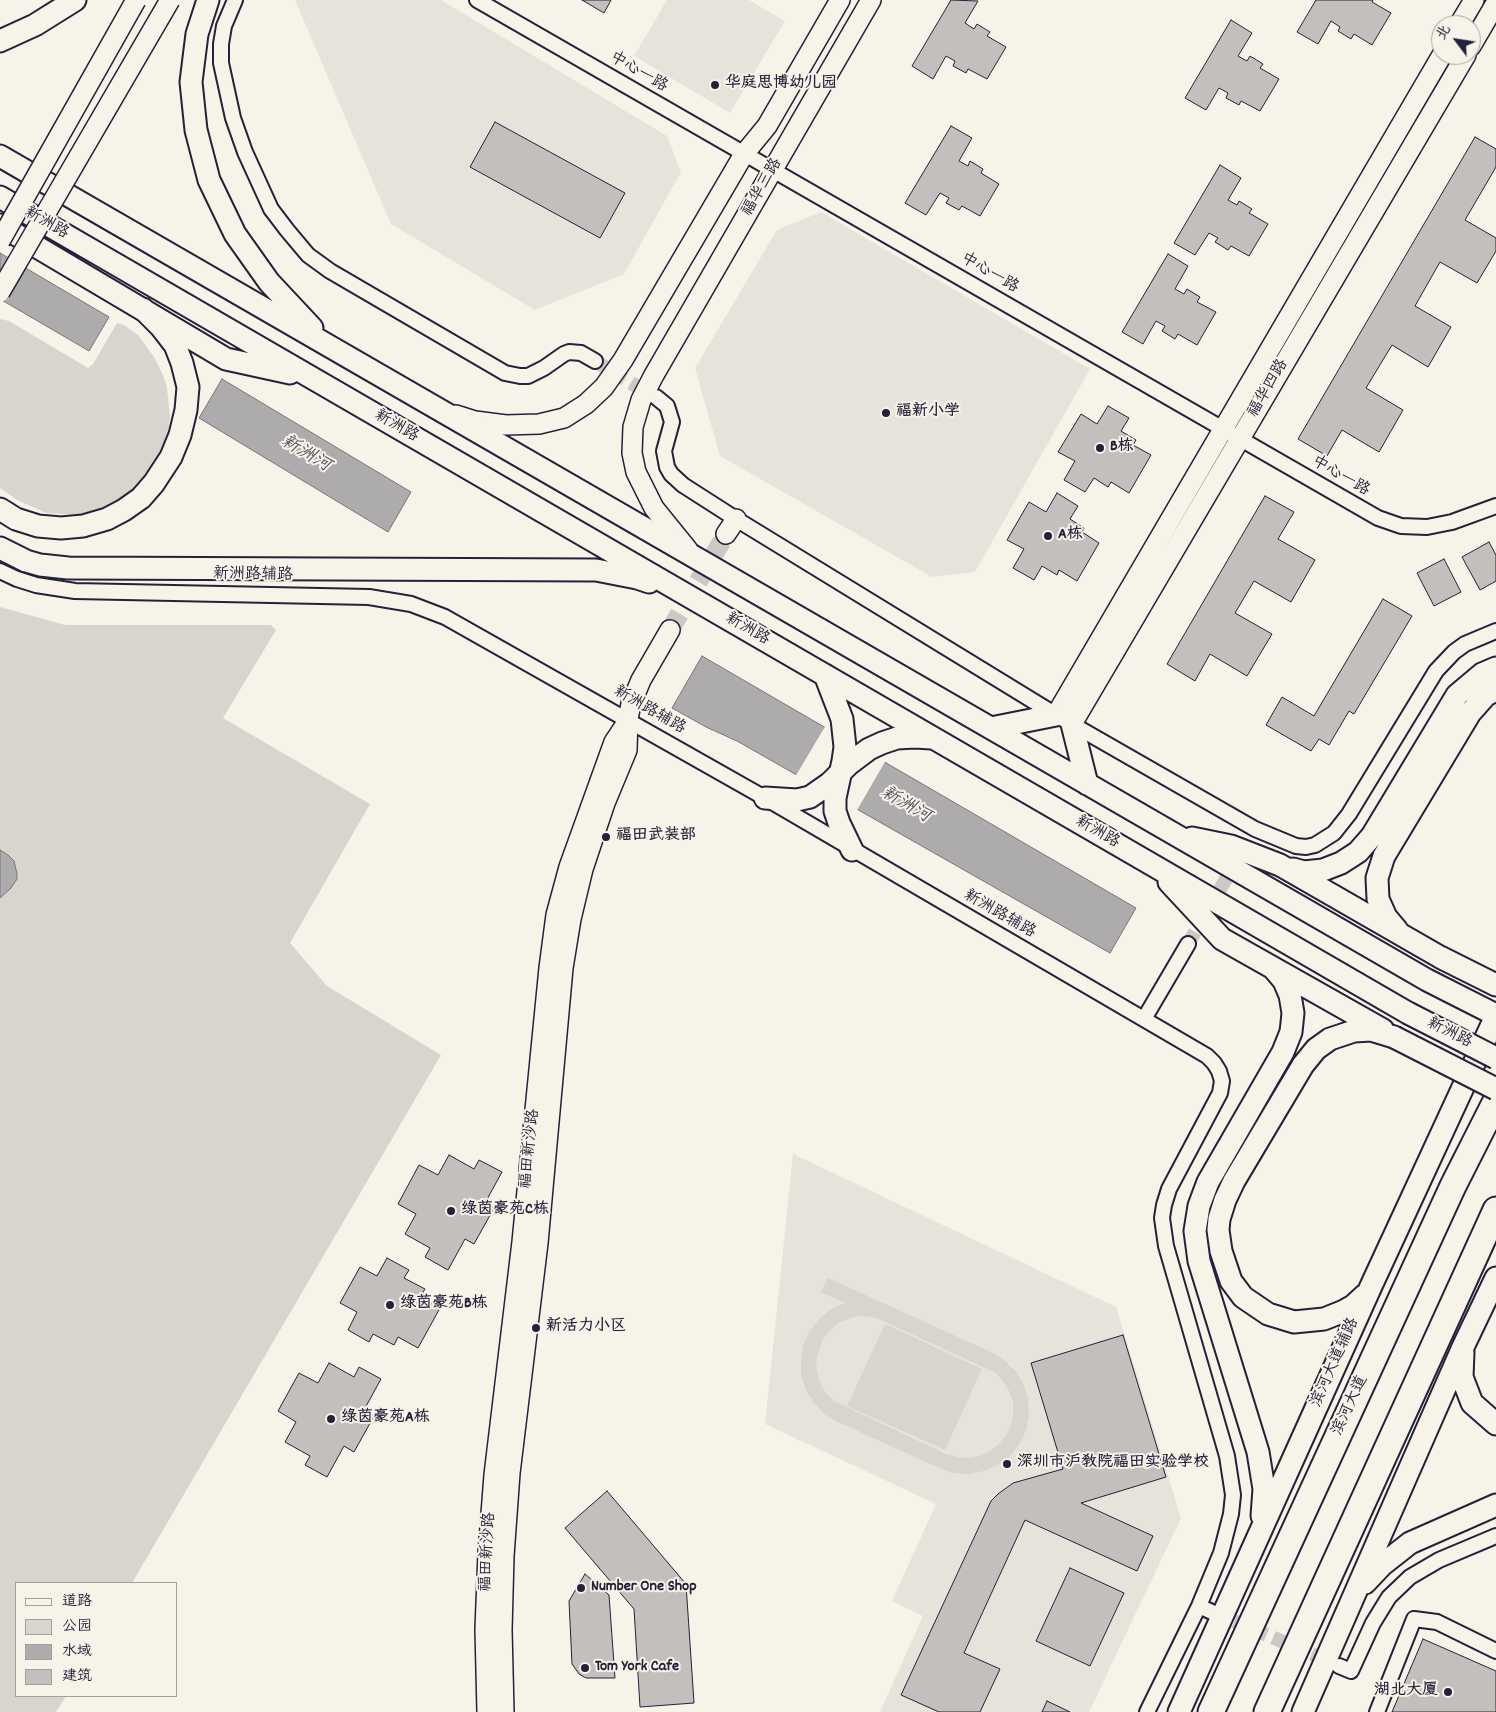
<!DOCTYPE html>
<html>
<head>
<meta charset="utf-8">
<style>
  body { margin:0 }
  #map { position:relative; width:1496px; height:1712px; overflow:hidden; background:#f7f3e8; font-family:Dekko,"LXGW WenKai TC",sans-serif }
  canvas { display:block }
  .legend { position:absolute; left:15px; top:1582px; width:162px; height:115px; box-sizing:border-box; background:#f7f3e8; border:1px solid #a29fa3; margin:0; padding:6px 9px; list-style:none; font-size:15px; color:#22223b }
  .legend li { display:flex; align-items:center; gap:10px; height:25px }
  .legend b { width:25px; border:1px solid #a29fa3 }
  .north { position:absolute; left:1431px; top:15px; width:50px; height:50px; box-sizing:border-box; background:#f7f3e8; border:1px solid #a29fa3; border-radius:50%; rotate:301deg; font-size:14px; font-weight:700; line-height:20px; text-align:center; color:#22223b }
  .north::after { content:''; display:block; margin:auto; width:18px; height:22px; background:#22223b; clip-path:polygon(50% 0,100% 100%,50% 72%,0 100%) }
</style>
</head>
<body>
<div id="map">
<canvas width="1496" height="1712"></canvas>
<ul class="legend">
<li><b style="height:6px;background:#f7f3e8"></b>道路</li>
<li><b style="height:14px;background:#d8d5cf"></b>公园</li>
<li><b style="height:14px;background:#aeabad"></b>水域</li>
<li><b style="height:14px;background:#c2bfbd"></b>建筑</li>
</ul>
<div class="north">北</div>
</div>
<script>
const context = document.querySelector('canvas').getContext('2d');
context.lineJoin = 'round';
function fill(path, color) {
  context.fillStyle = color;
  context.fill(path, 'evenodd');
}
function toPath(rows) {
  const path = new Path2D();
  for (const r of rows) {
    path.moveTo(r[0], r[1]);
    for (let i = 2; i < r.length; i += 2) path.lineTo(r[i], r[i + 1]);
  }
  return path;
}
function strokePath(path, color, width, dash) {
  context.strokeStyle = color;
  context.lineWidth = width;
  context.lineCap = dash ? 'butt' : 'round';
  context.setLineDash(dash || []);
  context.stroke(path);
}
function label(font, color, halo, rows, align = 'center') {
  context.font = font + ' Dekko,"LXGW WenKai TC",sans-serif';
  context.lineWidth = 4;
  context.setLineDash([]);
  context.textBaseline = 'middle';
  context.strokeStyle = halo;
  context.fillStyle = color;
  for (const [text, x, y, turn = 0] of rows) {
    context.save();
    context.translate(x, y);
    context.rotate((+turn || 0) * Math.PI / 180);
    context.textAlign = isNaN(turn) ? turn : align;
    if (halo) context.strokeText(text, 0, 0);
    context.fillText(text, 0, 0);
    context.restore();
  }
}
fill(toPath([
  [295,0,441,0,667,136,681,172,624,274,535,310,391,224],
  [667,0,749,0,785,21,730,113,634,56],
  [821,212,1090,369,975,572,932,577,720,456,695,368,777,230],
  [793,1154,1116,1307,1181,1518,1089,1712,880,1712,923,1616,892,1601,936,1504,765,1424]
]), '#e7e3db');
fill(toPath([
  [0,319,9,321,88,368,93,364,117,323,124,325,138,335,154,357,163,375,167,388,170,417,168,432,161,454,141,483,125,497,111,506,97,513,78,515,46,513,17,500,0,488],
  [0,607,65,625,271,625,276,630,223,718,370,804,290,943,327,986,441,1055,132,1583,16,1583,16,1696,66,1696,56,1712,0,1712],
  [828,1278,993,1353,1005,1361,1016,1372,1024,1385,1028,1399,1029,1415,1026,1430,1020,1443,1010,1456,998,1465,984,1471,969,1474,954,1473,941,1469,836,1421,824,1414,814,1403,806,1390,801,1375,801,1360,803,1345,810,1331,819,1319,831,1309,845,1303,821,1292],
  [861,1316,873,1317,883,1321,996,1373,1004,1382,1009,1391,1013,1402,1013,1414,1011,1425,1006,1435,999,1444,990,1451,980,1456,968,1458,957,1457,946,1454,834,1401,826,1393,820,1383,817,1372,816,1361,819,1350,823,1339,830,1330,839,1323,850,1318],
  [885,1324,982,1369,945,1450,847,1406]
]), '#d8d5cf');
const water = toPath([
  [0,253,109,317,89,351,0,299,0,253],
  [222,379,411,492,388,532,199,418,222,379],
  [702,656,1136,908,1110,953,737,741,706,727,672,708,702,656],
  [0,850,8,855,14,861,17,874,17,879,11,888,0,898,0,850]
]);
fill(water, '#aeabad');
strokePath(water, '#76747f', 1);
fill(toPath([
  [826,725,886,760,856,812,795,777]
]), '#f7f3e8');
const building = toPath([
  [582,0,611,0,604,13,582,0],
  [951,0,978,1,965,23,974,29,977,24,990,32,987,36,1006,47,987,79,968,69,966,73,953,66,955,61,946,56,933,79,912,66,951,0],
  [1316,0,1373,0,1372,2,1391,13,1372,45,1354,34,1351,39,1338,31,1340,27,1331,21,1318,44,1297,32,1316,0],
  [1231,20,1252,33,1238,56,1247,61,1250,56,1263,64,1260,68,1279,79,1260,111,1241,101,1239,105,1226,98,1228,93,1219,88,1206,110,1185,98,1231,20],
  [495,122,625,193,600,238,470,167,495,122],
  [951,126,972,138,959,161,968,166,970,161,983,169,981,173,999,184,980,216,962,206,959,210,946,203,949,198,940,193,926,215,905,203,951,126],
  [1475,137,1496,149,1496,167,1465,220,1496,238,1496,251,1477,283,1440,262,1415,306,1451,327,1428,367,1392,345,1366,388,1403,410,1379,452,1342,430,1327,456,1298,439,1475,137],
  [1220,165,1241,178,1228,200,1237,205,1239,201,1252,209,1249,213,1268,224,1249,256,1231,246,1228,250,1215,242,1218,238,1209,233,1195,255,1174,243,1220,165],
  [1168,254,1188,266,1175,289,1184,294,1187,289,1200,297,1197,302,1216,312,1197,345,1178,334,1175,339,1162,331,1165,326,1156,321,1143,344,1122,332,1168,254],
  [1108,406,1129,418,1121,431,1136,440,1133,445,1151,455,1129,493,1111,482,1108,487,1094,478,1085,492,1064,480,1075,461,1058,452,1081,414,1097,424,1108,406],
  [1057,493,1078,506,1070,519,1084,528,1082,532,1099,543,1077,581,1059,570,1057,575,1042,566,1034,580,1013,568,1024,549,1007,540,1029,502,1046,512,1057,493],
  [1265,496,1294,512,1278,539,1315,560,1291,602,1254,581,1235,613,1272,634,1247,676,1210,654,1195,681,1167,664,1265,496],
  [1489,542,1496,555,1496,581,1480,590,1462,557,1489,542],
  [1444,559,1461,592,1434,606,1417,573,1444,559],
  [1383,599,1412,616,1354,714,1349,711,1329,745,1319,739,1311,751,1266,725,1282,697,1314,716,1383,599],
  [449,1155,474,1169,479,1160,502,1172,485,1203,494,1208,474,1244,465,1239,448,1270,425,1257,430,1248,405,1234,416,1214,398,1204,419,1165,438,1175,449,1155],
  [387,1258,409,1270,404,1278,425,1289,420,1297,440,1308,418,1348,398,1337,394,1345,373,1334,369,1342,348,1330,357,1312,340,1303,360,1267,377,1276,387,1258],
  [1123,1335,1166,1477,1081,1503,1153,1536,1137,1571,1025,1520,964,1653,1000,1669,980,1712,939,1712,901,1695,991,1501,998,1494,1013,1483,1063,1469,1031,1363,1123,1335],
  [329,1363,354,1377,359,1367,381,1379,364,1410,374,1416,354,1452,344,1446,327,1477,305,1465,310,1456,285,1442,296,1422,278,1411,299,1373,318,1383,329,1363],
  [607,1491,686,1584,694,1703,640,1707,634,1609,565,1528,607,1491],
  [1070,1568,1124,1593,1090,1666,1036,1641,1070,1568],
  [585,1574,609,1595,615,1678,586,1678,579,1674,572,1664,569,1601,585,1574],
  [1423,1639,1496,1671,1496,1712,1392,1712,1423,1639],
  [1047,1701,1070,1712,1042,1712,1047,1701]
]);
fill(building, '#c2bfbd');
strokePath(building, '#22223b', 1);
strokePath(toPath([
  [595,361,653,396],
  [1188,944,1250,838],
  [1215,1613,1333,1663]
]), '#ccc9c5', 14, [14, 7]);
strokePath(toPath([
  [670,630,726,534]
]), '#ccc9c5', 19, [19, 9]);
const street = toPath([
  [235,0,224,26,221,44,221,63,233,118,245,152,271,209,287,230,308,255,330,271,505,373,520,376,528,376,544,368,564,354,569,352,581,353,595,361],
  [477,0,1378,518,1401,526,1427,527,1452,522,1496,506],
  [656,397,667,406,672,422,664,451,667,467,671,474,683,485,736,519,1056,715,1255,829,1296,846,1306,847,1315,845,1334,833,1349,814,1436,671,1454,652,1465,644,1496,631],
  [0,571,17,579,36,585,75,591,369,597,411,604,445,617,765,798,1207,1056,1214,1063,1219,1071,1222,1081,1220,1093,1169,1189,1164,1205,1162,1218,1166,1246,1227,1456,1233,1495,1231,1514,1221,1553,1199,1606,1147,1712],
  [1144,1019,1188,944],
  [1199,1606,1214,1613],
  [1339,1666,1351,1671,1373,1623,1389,1597,1410,1577,1439,1560,1496,1536],
  [1377,1712,1414,1619,1437,1622,1496,1651]
]);
const secondary = toPath([
  [1459,25,1474,0],
  [1471,46,1496,3],
  [456,415,475,421,506,425,539,424,564,418,586,404,604,387,623,360,744,154,767,126,840,0],
  [726,534,736,519],
  [688,550,654,508,636,472,632,453,633,427,641,400,654,375,871,0],
  [1056,715,1442,55],
  [1072,724,1466,55],
  [487,1712,485,1629,488,1553,494,1475,522,1242,549,968,556,915,569,867,614,742,628,721],
  [504,1712,502,1630,504,1556,510,1473,538,1243,563,968,571,919,583,869,605,803,627,750,628,719,631,704,641,680,670,630]
]);
const primary = toPath([
  [208,0,197,34,191,82,196,130,209,180,235,234,269,282,312,328],
  [0,41,35,25,75,0],
  [0,156,1427,980,1496,1015],
  [0,197,1408,1013],
  [0,225,226,359,290,373],
  [0,509,16,519,38,526,61,528,83,526,107,519,124,510,141,498,154,483,171,457,180,435,186,410,188,387,182,363,175,345,161,327,143,309],
  [0,548,26,561,40,565,68,568,596,570,637,578,649,582],
  [825,675,842,719,845,747,843,761,835,798,835,811,839,823,852,850],
  [1072,724,1087,784],
  [991,728,1056,715],
  [765,798,797,800,810,797,830,783,849,764,869,749,882,743,897,738,915,737,931,738],
  [1192,838,1231,846,1280,865,1440,957,1496,985],
  [1293,869,1304,872,1323,870,1341,863,1358,852,1372,836,1457,695,1482,674,1496,668],
  [1169,882,1222,939,1383,1030],
  [1397,930,1386,917,1378,899,1377,878,1384,856,1470,713,1486,695,1496,690],
  [1365,1295,1353,1306,1344,1311,1324,1319,1294,1322,1268,1314,1243,1297,1231,1281,1221,1251,1218,1230,1219,1219,1225,1200,1234,1181,1303,1065,1316,1049,1330,1039,1354,1031,1371,1030,1394,1037],
  [1463,1352,1462,1377,1472,1403,1496,1424],
  [1262,1516,1264,1489,1258,1452,1199,1261,1195,1231,1199,1206,1208,1182,1283,1052,1291,1032,1293,1013,1290,995,1284,981,1273,968],
  [1365,1583,1382,1565,1410,1543,1496,1505],
  [1179,1712,1372,1284,1496,1016],
  [1303,1712,1463,1347,1496,1278]
]);
const highway = toPath([
  [1211,1712,1453,1186,1496,1101],
  [1267,1712,1496,1210]
]);
strokePath(street, '#22223b', 18);
strokePath(secondary, '#22223b', 22);
strokePath(primary, '#22223b', 25);
strokePath(highway, '#22223b', 29);
strokePath(street, '#f7f3e8', 14);
strokePath(secondary, '#f7f3e8', 19);
strokePath(primary, '#f7f3e8', 21);
strokePath(highway, '#f7f3e8', 25);
const secondaryBridge = toPath([
  [0,241,136,0],
  [0,292,170,0]
]);
const primaryBridge = toPath([
  [1408,1013,1496,1058],
  [1394,1037,1496,1089]
]);
strokePath(secondaryBridge, '#22223b', 22, []);
strokePath(primaryBridge, '#22223b', 25, []);
strokePath(secondaryBridge, '#f7f3e8', 19);
strokePath(primaryBridge, '#f7f3e8', 21);
for (const [x, y, r, color] of [
  [715,85,5,"#22223b"],
  [886,413,5,"#22223b"],
  [1100,448,5,"#22223b"],
  [1048,536,5,"#22223b"],
  [606,837,5,"#22223b"],
  [451,1211,5,"#22223b"],
  [390,1305,5,"#22223b"],
  [536,1328,5,"#22223b"],
  [331,1419,5,"#22223b"],
  [1007,1464,5,"#22223b"],
  [581,1588,5,"#22223b"],
  [585,1668,5,"#22223b"],
  [1448,1692,5,"#22223b"]
]) {
  const dot = new Path2D();
  dot.arc(x, y, r, 0, 2 * Math.PI);
  context.fillStyle = color;
  context.fill(dot);
  strokePath(dot, '#f7f3e8', 2);
}
label('16px', '#22223b', '#f7f3e8', [
  ["中心一路",638,73,30],
  ["福华三路",763,188,-60],
  ["新洲路",46,224,30],
  ["中心一路",989,274,30],
  ["福华四路",1269,389,-60],
  ["新洲路",396,427,30],
  ["中心一路",1340,477,30],
  ["新洲路辅路",253,576,1],
  ["新洲路",747,630,30],
  ["新洲路辅路",649,711,30],
  ["新洲路",1097,833,30],
  ["新洲路辅路",999,915,30],
  ["新洲路",1449,1034,27],
  ["福田新沙路",531,1149,-84],
  ["滨河大道辅路",1336,1363,-66],
  ["滨河大道",1351,1406,-65],
  ["福田新沙路",489,1552,-87]
]);
label('bold 16px', '#22223b', '#f7f3e8', [
  ["华庭思博幼儿园",725,85],
  ["福新小学",896,413],
  ["B栋",1110,448],
  ["A栋",1058,536],
  ["福田武装部",616,837],
  ["绿茵豪苑C栋",461,1211],
  ["绿茵豪苑B栋",400,1305],
  ["新活力小区",546,1328],
  ["绿茵豪苑A栋",341,1419],
  ["深圳市沪教院福田实验学校",1017,1464],
  ["Number One Shop",591,1588],
  ["Tom York Cafe",595,1668],
  ["湖北大厦",1438,1692,"right"]
], 'left');
label('italic 18px', '#535263', '#f7f3e8', [
  ["新洲河",305,455,31],
  ["新洲河",905,806,30]
]);
</script>
</body>
</html>
